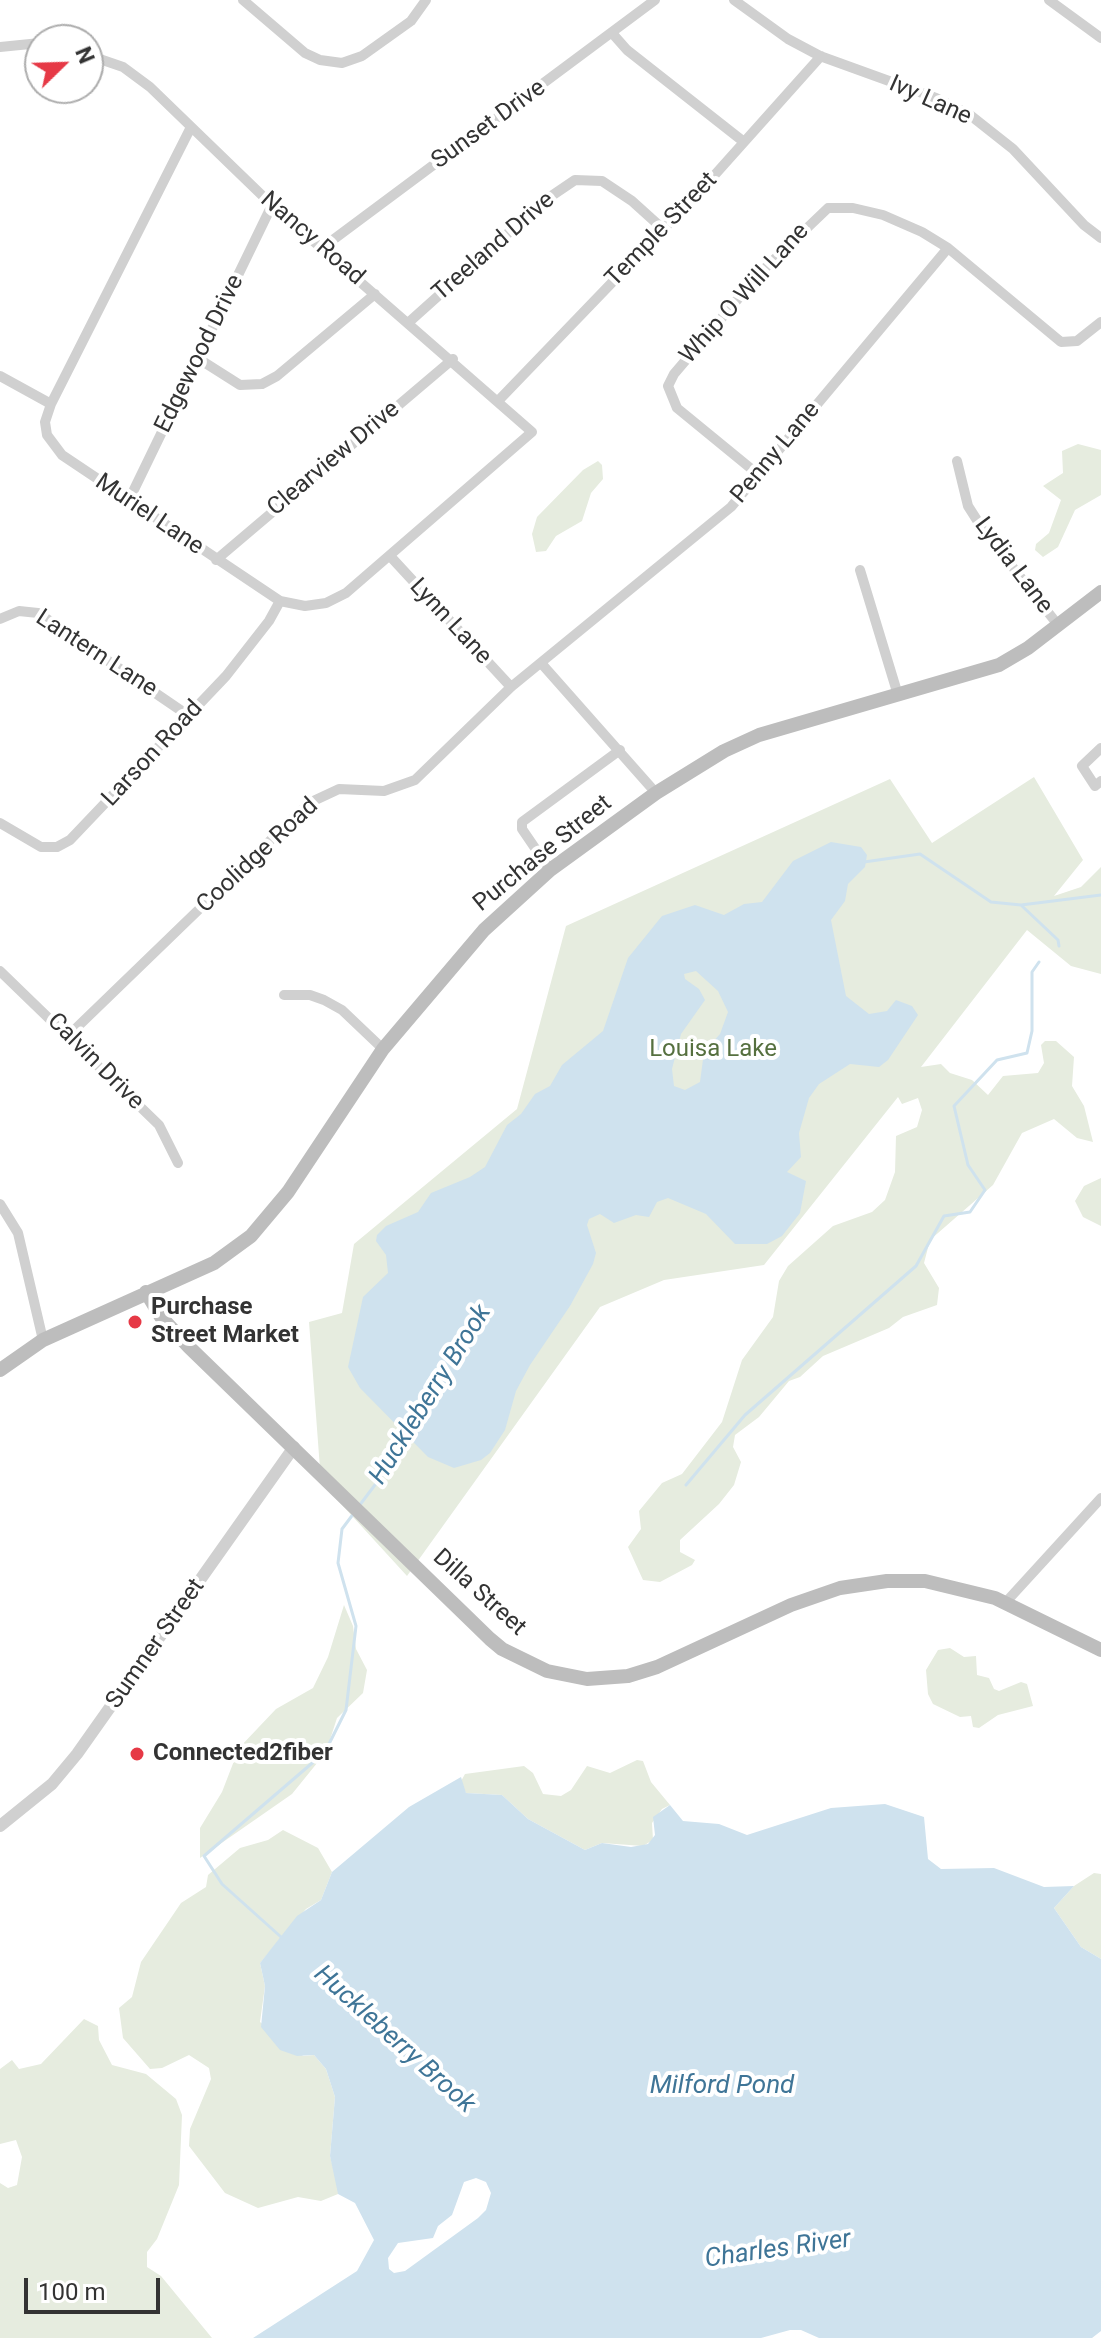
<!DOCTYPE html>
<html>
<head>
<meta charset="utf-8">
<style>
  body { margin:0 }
  #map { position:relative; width:1101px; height:2338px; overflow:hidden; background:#fff; font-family:Roboto,sans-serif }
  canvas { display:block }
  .north { position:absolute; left:24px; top:24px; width:80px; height:80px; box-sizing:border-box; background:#fff; border:2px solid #adadad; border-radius:50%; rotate:67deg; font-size:22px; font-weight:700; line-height:32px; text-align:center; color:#333 }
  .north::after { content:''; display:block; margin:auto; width:28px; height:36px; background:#e63946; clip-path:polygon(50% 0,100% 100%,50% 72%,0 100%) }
  .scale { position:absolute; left:24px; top:2278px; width:136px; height:36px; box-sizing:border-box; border:4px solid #333; border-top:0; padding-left:10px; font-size:24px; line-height:28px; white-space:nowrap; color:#333; -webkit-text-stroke:6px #fff; paint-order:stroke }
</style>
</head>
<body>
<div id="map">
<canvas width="1101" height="2338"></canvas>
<div class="north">N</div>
<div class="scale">100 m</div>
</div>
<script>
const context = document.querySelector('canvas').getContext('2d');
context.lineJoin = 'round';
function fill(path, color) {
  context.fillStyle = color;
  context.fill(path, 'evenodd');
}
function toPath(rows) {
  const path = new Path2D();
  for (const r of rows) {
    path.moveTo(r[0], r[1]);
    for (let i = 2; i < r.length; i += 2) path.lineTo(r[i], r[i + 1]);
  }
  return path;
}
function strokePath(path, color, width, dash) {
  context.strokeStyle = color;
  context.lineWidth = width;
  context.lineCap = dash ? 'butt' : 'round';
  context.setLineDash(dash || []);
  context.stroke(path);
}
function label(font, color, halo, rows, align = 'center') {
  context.font = font + ' Roboto,sans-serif';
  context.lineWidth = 8;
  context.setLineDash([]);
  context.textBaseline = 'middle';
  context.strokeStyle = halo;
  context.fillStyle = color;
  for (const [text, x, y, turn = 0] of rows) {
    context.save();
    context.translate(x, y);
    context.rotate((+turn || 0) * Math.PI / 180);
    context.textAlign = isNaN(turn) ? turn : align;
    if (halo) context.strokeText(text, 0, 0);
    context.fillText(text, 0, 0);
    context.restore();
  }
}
fill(toPath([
  [1078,444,1101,450,1101,495,1075,510,1058,547,1043,557,1035,550,1036,544,1049,533,1061,500,1043,486,1063,473,1062,451],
  [598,461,602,465,603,479,591,493,582,521,556,536,546,551,536,552,532,534,537,517,583,470],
  [1034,777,1083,860,1054,896,1081,887,1101,867,1101,974,1071,966,1027,930,921,1067,941,1064,950,1073,972,1080,988,1095,1003,1076,1038,1073,1044,1063,1041,1045,1045,1041,1056,1041,1074,1057,1072,1086,1084,1106,1093,1142,1077,1138,1054,1119,1022,1133,993,1185,930,1240,924,1263,939,1288,937,1305,903,1317,889,1328,823,1356,800,1377,789,1381,759,1417,735,1435,733,1447,741,1462,734,1485,719,1504,680,1540,680,1552,695,1560,692,1565,660,1582,643,1580,628,1547,641,1529,639,1511,662,1483,682,1474,722,1422,742,1360,773,1317,779,1281,788,1266,833,1226,872,1212,885,1200,895,1172,896,1136,917,1127,922,1110,918,1098,902,1104,898,1097,764,1265,664,1280,600,1307,407,1576,321,1482,309,1322,342,1313,354,1244,517,1109,566,926,890,779,932,843],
  [1101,1178,1101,1226,1083,1217,1075,1201,1084,1186],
  [344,1605,353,1626,356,1649,367,1670,363,1693,337,1718,326,1752,292,1794,200,1858,200,1828,222,1792,239,1748,276,1709,313,1688,328,1657],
  [950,1648,964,1657,976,1656,977,1675,989,1678,994,1689,999,1691,1021,1682,1027,1684,1033,1706,998,1715,979,1728,973,1727,971,1716,960,1717,933,1704,928,1694,926,1670,938,1650],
  [637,1760,643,1761,651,1782,670,1805,662,1809,652,1823,653,1840,643,1846,602,1843,585,1850,528,1819,502,1795,466,1793,460,1783,465,1774,524,1766,533,1773,543,1794,561,1796,571,1790,587,1766,610,1773],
  [283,1830,318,1848,332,1872,321,1900,306,1909,260,1963,265,1986,260,2022,303,2056,314,2055,326,2069,335,2097,330,2156,339,2190,338,2194,321,2201,298,2197,258,2208,225,2193,189,2146,190,2129,211,2079,209,2068,189,2055,162,2068,150,2069,123,2038,119,2008,132,1997,141,1962,181,1903,206,1887,208,1875,240,1848,268,1840],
  [1094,1873,1101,1874,1101,1959,1081,1947,1054,1908,1074,1886],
  [84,2019,98,2026,99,2040,112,2065,146,2074,176,2099,182,2115,179,2185,157,2239,147,2252,147,2267,161,2276,212,2338,0,2338,0,2183,8,2188,17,2185,22,2157,16,2140,0,2144,0,2069,12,2060,19,2069,41,2064]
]), '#e6ecdf');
fill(toPath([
  [831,842,861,847,867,855,865,867,848,884,845,901,831,920,846,996,869,1014,887,1011,896,1000,912,1006,918,1015,888,1060,879,1067,850,1064,819,1084,809,1098,799,1133,801,1157,787,1172,806,1181,800,1213,782,1236,767,1244,735,1244,706,1214,668,1198,657,1202,649,1217,636,1215,614,1223,600,1214,589,1219,587,1225,596,1253,593,1264,570,1306,530,1365,516,1391,505,1430,490,1453,481,1460,454,1468,428,1457,360,1388,348,1367,363,1297,388,1273,386,1255,376,1241,377,1235,386,1226,418,1212,431,1193,470,1177,485,1167,507,1125,521,1114,535,1094,550,1086,562,1065,603,1031,628,958,662,916,695,905,724,915,744,904,762,902,793,861],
  [696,971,718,991,728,1012,720,1034,704,1052,700,1082,685,1090,674,1086,672,1069,681,1034,705,1000,699,989,685,979,684,974],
  [461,1777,466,1793,502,1795,528,1819,585,1850,602,1843,631,1847,648,1844,655,1835,653,1817,670,1805,683,1821,719,1824,747,1835,831,1808,885,1804,924,1817,928,1859,941,1869,994,1868,1044,1887,1074,1886,1054,1908,1081,1947,1101,1959,1101,2331,1092,2338,819,2338,801,2330,790,2330,761,2338,253,2338,357,2271,374,2240,355,2203,338,2194,330,2156,335,2097,326,2069,314,2055,297,2056,280,2050,261,2027,265,1986,260,1963,297,1916,321,1900,332,1872,409,1807],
  [476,2178,486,2182,491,2193,486,2210,478,2218,405,2271,394,2273,389,2269,388,2258,398,2243,433,2238,438,2226,452,2215,464,2182]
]), '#cfe2ee');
strokePath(toPath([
  [864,862,920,854,991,902,1021,905,1101,895],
  [1022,906,1058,940,1059,946],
  [686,1485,745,1415,916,1266,944,1216,970,1212,985,1190,968,1165,954,1106,997,1060,1027,1053,1032,1031,1032,972,1039,962],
  [359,1506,412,1436],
  [281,1937,222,1884,204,1856,325,1752,346,1710,356,1626,338,1563,342,1529,354,1513]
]), '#cfe2ee', 3);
strokePath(toPath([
  [243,0,305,53,320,60,342,63,362,56,411,21,426,0],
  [734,0,788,39,820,56,936,98,970,115,1013,149,1084,225,1101,238],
  [1049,0,1101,38],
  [612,33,627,50,744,142],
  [0,47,40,43],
  [88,55,123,67,150,87,272,205,532,432,346,593,326,603,305,606,280,601,62,455,47,435,45,422,51,404,191,127],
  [322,248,655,0],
  [408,323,544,201,575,180,602,181,632,201,663,229],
  [199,359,240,385,262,384,277,376,375,294],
  [0,376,51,404],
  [499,400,703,188,821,56],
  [957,461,968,506,982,528,1058,625],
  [760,476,677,408,668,386,674,374,760,273,828,208,853,208,883,215,922,232,948,248,1061,342,1077,341,1101,322],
  [128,502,272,205],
  [390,556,511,687],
  [216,560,453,359],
  [860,570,898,695],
  [0,619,19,611,38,613,189,716],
  [541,663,656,793],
  [1101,748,1082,766,1095,786,1101,781],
  [0,823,41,847,57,847,70,840,226,676,269,621,280,601],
  [550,870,522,829,522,822,620,750],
  [0,971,159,1125,178,1163],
  [284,995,310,995,324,1000,342,1010,383,1049],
  [69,1035,309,803,339,789,384,791,415,780,511,687,731,507,948,248],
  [0,1204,18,1233,43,1340],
  [1006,1602,1101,1498]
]), '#d0d0d0', 10);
strokePath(toPath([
  [0,1826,52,1784,77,1754,294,1447]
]), '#d0d0d0', 12);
strokePath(toPath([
  [146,1292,161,1317,189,1347,490,1639,502,1649,547,1671,587,1679,628,1676,657,1667,791,1605,840,1588,887,1581,925,1581,995,1598,1101,1650],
  [0,1370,43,1340,214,1263,251,1236,288,1192,383,1049,484,930,550,870,656,793,724,751,759,735,999,665,1028,648,1101,592]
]), '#bdbdbd', 14);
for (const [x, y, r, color] of [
  [135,1322,8,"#e63946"],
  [137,1754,8,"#e63946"]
]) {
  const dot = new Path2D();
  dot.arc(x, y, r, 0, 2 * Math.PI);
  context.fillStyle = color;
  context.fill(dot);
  strokePath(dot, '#fff', 3);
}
label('24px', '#333', '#fff', [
  ["Ivy Lane",930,101,24],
  ["Sunset Drive",489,125,-36],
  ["Temple Street",662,230,-46],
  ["Nancy Road",312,239,41],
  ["Treeland Drive",494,247,-41],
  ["Whip O Will Lane",745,294,-48],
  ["Edgewood Drive",200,354,-64],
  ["Penny Lane",776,453,-50],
  ["Clearview Drive",334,459,-40],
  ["Muriel Lane",149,515,34],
  ["Lydia Lane",1013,566,53],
  ["Lynn Lane",450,622,47],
  ["Lantern Lane",96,654,33],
  ["Larson Road",153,754,-47],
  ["Purchase Street",543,854,-39],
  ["Coolidge Road",258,856,-43],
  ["Calvin Drive",95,1062,45],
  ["Dilla Street",479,1593,42],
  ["Sumner Street",156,1644,-55]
]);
label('24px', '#56703f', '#fff', [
  ["Louisa Lake",713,1050]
]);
label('bold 24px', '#333', '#fff', [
  ["Purchase",151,1308],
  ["Street Market",151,1336],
  ["Connected2fiber",153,1754]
], 'left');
label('italic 26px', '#3f7597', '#fff', [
  ["Huckleberry Brook",431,1395,-58],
  ["Huckleberry Brook",394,2040,42],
  ["Milford Pond",722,2086],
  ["Charles River",778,2250,-8]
]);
</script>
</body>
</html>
